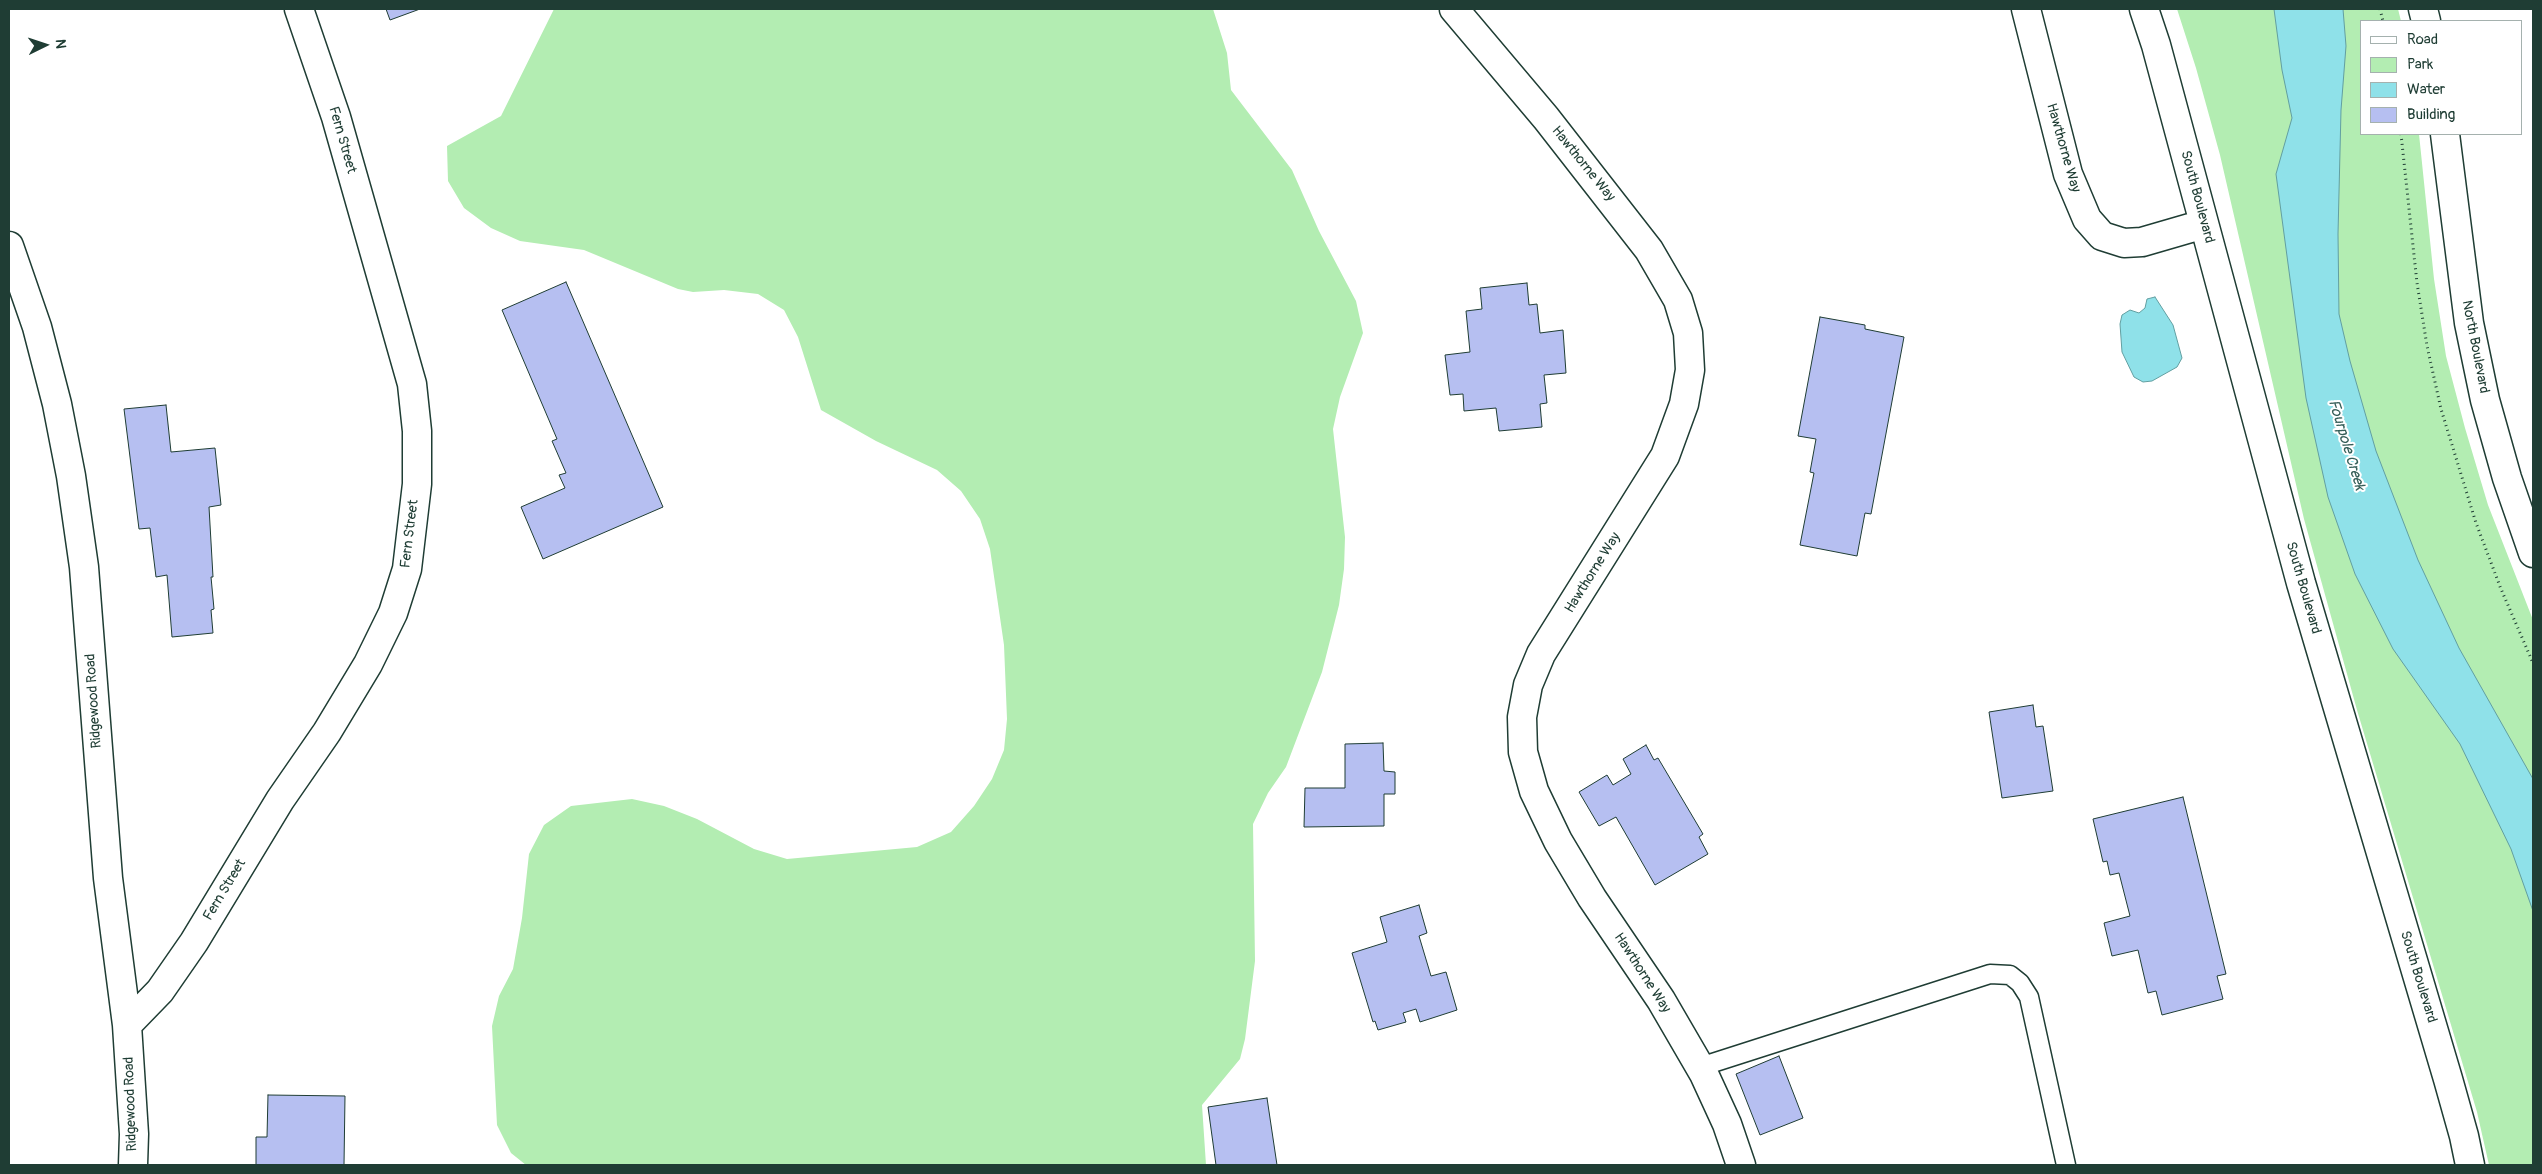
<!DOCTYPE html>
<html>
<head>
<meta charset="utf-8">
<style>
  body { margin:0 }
  #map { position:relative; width:2542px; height:1174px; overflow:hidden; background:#fff; font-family:Pangolin,sans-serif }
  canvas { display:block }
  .frame { position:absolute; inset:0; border:10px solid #1f3d34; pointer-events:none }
  .legend { position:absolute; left:2360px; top:20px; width:162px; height:115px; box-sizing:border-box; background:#fff; border:1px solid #a5b1ae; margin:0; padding:6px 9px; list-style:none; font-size:15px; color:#1f3d34 }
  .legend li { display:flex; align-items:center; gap:10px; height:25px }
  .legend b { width:25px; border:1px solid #a5b1ae }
  .north { position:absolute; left:20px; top:20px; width:50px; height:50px; -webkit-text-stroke:4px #fff; paint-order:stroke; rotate:86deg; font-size:14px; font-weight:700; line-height:20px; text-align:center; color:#1f3d34 }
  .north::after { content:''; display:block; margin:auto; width:18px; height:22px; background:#1f3d34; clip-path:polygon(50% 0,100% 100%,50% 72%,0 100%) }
</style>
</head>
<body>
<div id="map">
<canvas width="2542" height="1174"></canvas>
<div class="frame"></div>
<ul class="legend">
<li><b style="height:6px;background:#fff"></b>Road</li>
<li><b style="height:14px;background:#b3edb2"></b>Park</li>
<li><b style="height:14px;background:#8fe1e9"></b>Water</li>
<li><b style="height:14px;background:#b6bff1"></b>Building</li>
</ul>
<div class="north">N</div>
</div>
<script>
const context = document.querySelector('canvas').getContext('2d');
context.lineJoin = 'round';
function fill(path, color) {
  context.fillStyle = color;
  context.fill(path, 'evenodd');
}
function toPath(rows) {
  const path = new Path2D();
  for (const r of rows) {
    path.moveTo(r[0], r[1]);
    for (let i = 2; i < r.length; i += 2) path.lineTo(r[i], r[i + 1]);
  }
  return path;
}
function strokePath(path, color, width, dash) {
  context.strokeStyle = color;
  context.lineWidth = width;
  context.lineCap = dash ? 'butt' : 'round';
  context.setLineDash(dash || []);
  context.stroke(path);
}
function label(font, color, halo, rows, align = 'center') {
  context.font = font + ' Pangolin,sans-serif';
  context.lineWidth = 4;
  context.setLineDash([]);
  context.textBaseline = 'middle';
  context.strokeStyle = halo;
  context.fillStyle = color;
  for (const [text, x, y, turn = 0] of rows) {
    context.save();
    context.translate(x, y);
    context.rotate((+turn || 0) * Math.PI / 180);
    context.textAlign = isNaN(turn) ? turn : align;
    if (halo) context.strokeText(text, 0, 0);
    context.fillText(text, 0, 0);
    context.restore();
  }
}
fill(toPath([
  [554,9,1213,9,1227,53,1231,90,1292,170,1319,231,1356,301,1363,333,1340,397,1333,429,1345,537,1344,569,1339,605,1322,672,1286,767,1268,793,1253,824,1255,961,1245,1039,1240,1059,1202,1105,1206,1165,526,1165,511,1153,497,1125,492,1026,499,996,513,969,522,918,529,854,544,825,571,806,632,799,664,806,697,819,754,849,787,859,917,847,951,832,974,806,992,779,1004,750,1007,719,1004,645,990,549,980,519,961,491,937,470,876,441,821,410,798,337,784,310,758,294,724,290,693,292,678,289,584,250,520,241,491,228,464,208,448,181,447,146,501,116],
  [2177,9,2398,9,2401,21,2361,21,2361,134,2419,134,2434,279,2446,356,2465,428,2488,505,2533,620,2533,1165,2489,1165,2477,1112,2357,710,2304,519,2220,155,2196,68]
]), '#b3edb2');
const water = toPath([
  [2274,9,2343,9,2346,46,2341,110,2338,234,2339,314,2350,361,2376,451,2418,560,2459,648,2533,779,2533,911,2511,849,2460,744,2393,649,2355,574,2328,497,2306,398,2276,174,2292,118,2282,70,2274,9],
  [2155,297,2173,325,2182,358,2177,367,2152,381,2143,382,2134,377,2122,352,2120,324,2122,315,2130,310,2139,313,2145,308,2147,299,2155,297]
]);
fill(water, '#8fe1e9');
strokePath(water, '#629fa1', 1);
const building = toPath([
  [386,9,420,9,390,20,386,9],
  [566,282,663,507,543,559,521,507,565,488,559,475,566,473,552,441,557,439,502,310,566,282],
  [1527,283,1529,305,1537,304,1540,333,1563,330,1566,373,1544,375,1547,403,1540,404,1542,427,1499,431,1496,408,1464,411,1463,394,1450,395,1445,355,1470,352,1466,311,1482,309,1480,288,1527,283],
  [1820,317,1865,325,1865,329,1904,337,1871,514,1865,513,1857,556,1800,545,1814,473,1810,472,1816,439,1798,436,1820,317],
  [166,405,171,452,215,448,221,505,209,507,213,577,211,577,214,609,211,610,213,633,172,637,167,575,156,577,150,528,139,529,124,409,166,405],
  [2033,705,2036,727,2043,726,2053,791,2002,798,1989,712,2033,705],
  [1383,743,1384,771,1395,772,1395,794,1384,794,1384,826,1304,827,1305,788,1345,788,1345,744,1383,743],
  [1646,745,1654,760,1658,758,1703,834,1699,837,1708,854,1655,885,1616,817,1599,826,1579,792,1607,775,1613,785,1631,774,1623,759,1646,745],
  [2183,797,2226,974,2217,976,2223,999,2162,1015,2156,991,2148,993,2138,950,2112,956,2104,923,2130,916,2119,873,2110,875,2107,861,2103,862,2093,819,2183,797],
  [1419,905,1427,933,1419,936,1431,976,1446,972,1457,1010,1420,1022,1416,1009,1403,1013,1406,1022,1378,1030,1375,1021,1373,1022,1352,953,1387,942,1380,917,1419,905],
  [1779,1056,1803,1118,1760,1135,1736,1074,1779,1056],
  [268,1095,345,1096,344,1165,256,1165,256,1137,267,1137,268,1095],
  [1267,1098,1277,1165,1216,1165,1208,1107,1267,1098]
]);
fill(building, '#b6bff1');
strokePath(building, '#1f3d34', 1);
const lane = toPath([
  [1700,1067,1990,974,2010,975,2020,983,2029,997,2066,1165]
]);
const street = toPath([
  [1454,9,1546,118,1649,250,1678,300,1688,333,1690,370,1684,404,1665,456,1541,654,1528,685,1522,717,1523,752,1534,791,1558,841,1592,898,1661,1000,1704,1074,1727,1124,1741,1165],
  [2026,9,2068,174,2087,219,2102,236,2124,243,2142,242,2204,224],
  [2144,9,2156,45,2301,583,2448,1079,2464,1136,2470,1165],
  [9,246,37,327,57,404,71,476,84,567,108,878,127,1025,134,1134,133,1165],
  [127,1025,160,991,194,942,280,800,327,732,368,664,393,613,407,569,417,484,417,431,412,384,336,117,299,9]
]);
const secondary = toPath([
  [2423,9,2426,21],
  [2445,134,2469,323,2485,400,2507,478,2533,553]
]);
strokePath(lane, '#1f3d34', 21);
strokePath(street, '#1f3d34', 31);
strokePath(secondary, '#1f3d34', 31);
strokePath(toPath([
  [2380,9,2383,21],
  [2401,134,2417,283,2427,346,2441,409,2476,523,2501,589,2533,663]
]), '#1f3d34', 3, [1, 4]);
strokePath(lane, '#fff', 18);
strokePath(street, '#fff', 28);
strokePath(secondary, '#fff', 28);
label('14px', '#1f3d34', '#fff', [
  ["Fern Street",342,140,74],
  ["Hawthorne Way",2063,148,74],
  ["Hawthorne Way",1583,164,51],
  ["South Boulevard",2197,197,75],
  ["North Boulevard",2475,347,79],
  ["Fern Street",410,534,-83],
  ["Hawthorne Way",1593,573,-58],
  ["South Boulevard",2303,588,74],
  ["Ridgewood Road",94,701,-94],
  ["Fern Street",225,890,-59],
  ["Hawthorne Way",1642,973,57],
  ["South Boulevard",2418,977,73],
  ["Ridgewood Road",131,1104,-92]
]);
label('italic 15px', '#355e58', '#fff', [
  ["Fourpole Creek",2346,445,73]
]);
</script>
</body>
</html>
